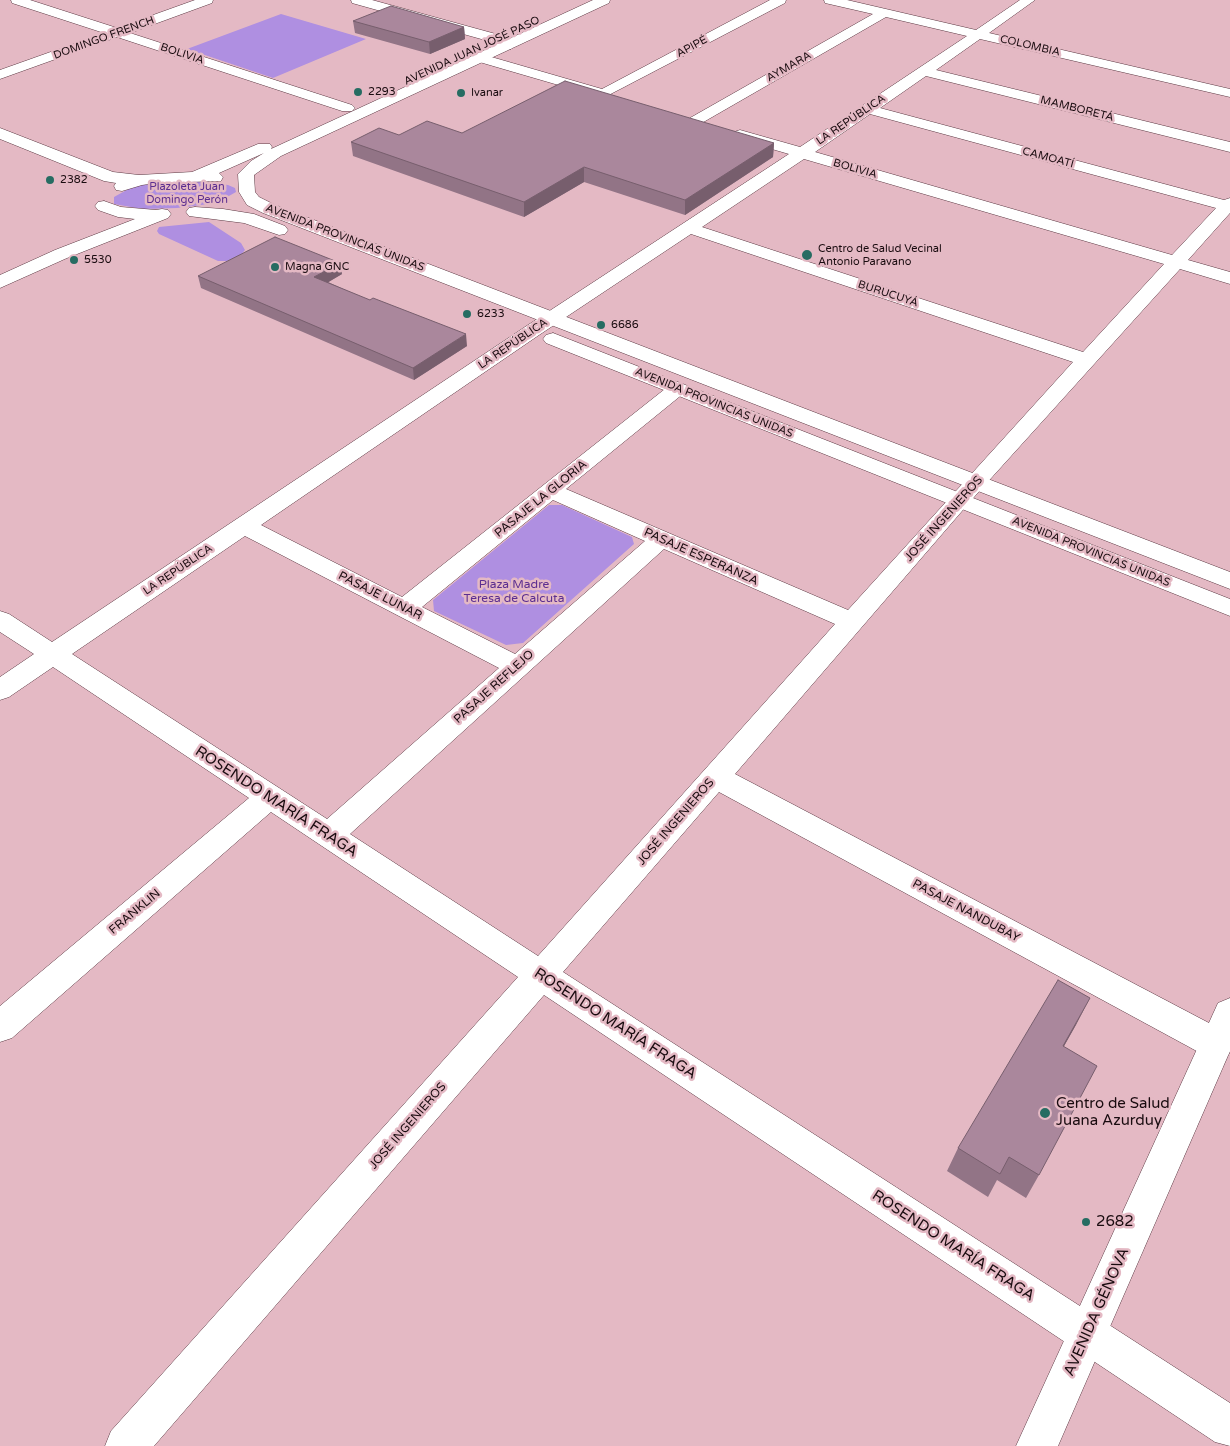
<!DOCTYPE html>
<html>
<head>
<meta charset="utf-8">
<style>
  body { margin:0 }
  canvas { display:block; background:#e4b9c4 }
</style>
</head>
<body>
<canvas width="1230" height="1446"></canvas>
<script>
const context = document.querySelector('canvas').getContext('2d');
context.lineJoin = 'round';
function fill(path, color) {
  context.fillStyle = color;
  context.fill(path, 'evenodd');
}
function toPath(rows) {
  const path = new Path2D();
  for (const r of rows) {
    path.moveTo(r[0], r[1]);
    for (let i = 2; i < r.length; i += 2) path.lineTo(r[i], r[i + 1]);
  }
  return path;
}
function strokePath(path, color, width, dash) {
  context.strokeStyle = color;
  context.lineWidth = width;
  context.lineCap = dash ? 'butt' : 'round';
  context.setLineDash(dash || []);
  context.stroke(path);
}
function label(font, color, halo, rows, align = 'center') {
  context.font = font + ' "Varela Round",sans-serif';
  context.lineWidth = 5;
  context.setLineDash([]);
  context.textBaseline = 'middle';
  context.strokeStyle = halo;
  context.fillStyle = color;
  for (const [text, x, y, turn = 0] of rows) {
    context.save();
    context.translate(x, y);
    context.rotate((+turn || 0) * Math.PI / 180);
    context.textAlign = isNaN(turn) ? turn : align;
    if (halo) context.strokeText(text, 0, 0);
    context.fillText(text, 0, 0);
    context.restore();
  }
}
fill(toPath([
  [281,14,366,39,273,78,187,49],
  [195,180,228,185,235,188,236,192,220,201,209,204,177,208,142,209,114,204,114,197,132,187,142,184],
  [209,222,241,243,245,250,239,257,227,261,218,261,159,234,157,231,159,227],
  [549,505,562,505,632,537,634,544,523,643,506,645,434,611,433,600]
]), '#af8fe1');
const minor = toPath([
  [11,0,30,0,117,28,195,0,213,0,212,3,130,33,352,105,355,108,352,111,342,111,117,37,0,79,0,70,104,33,12,3,11,0],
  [351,0,372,0,503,36,505,41,513,46,511,49,501,49,494,46,492,42,352,3,351,0],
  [770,0,786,0,785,3,603,98,476,61,474,58,476,55,481,54,602,89,770,0],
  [824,0,847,0,976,30,1020,0,1035,0,989,33,1230,89,1230,97,980,39,936,70,1230,142,1230,152,926,76,880,108,1224,200,1230,198,1230,213,1188,260,1230,272,1230,284,1180,269,975,496,735,774,1228,1033,1230,1051,1228,1055,1216,1059,1204,1055,719,792,563,972,1230,1403,1230,1446,1215,1442,544,995,154,1446,105,1446,111,1431,518,977,271,812,12,1038,0,1042,0,1006,249,798,53,667,9,697,0,700,0,677,34,654,0,632,0,611,9,614,52,642,525,327,789,154,734,138,732,135,734,132,740,130,800,147,967,36,886,17,700,124,690,124,687,121,690,118,873,14,825,3,824,0],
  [870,114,1216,208,1172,255,815,152,870,114],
  [804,159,1164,264,1083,352,702,227,804,159],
  [691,234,1073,362,848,610,566,489,684,393,687,389,684,385,677,383,670,385,402,597,261,525,539,335,691,234],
  [553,500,645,541,515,654,422,607,553,500],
  [245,536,499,668,327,819,72,654,245,536],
  [664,549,835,624,538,956,350,834,664,549]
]);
const tertiary = toPath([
  [1230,998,1230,1051,1058,1446,1016,1446,1218,1003,1230,998]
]);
const secondary = toPath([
  [593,0,610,0,609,3,281,156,254,175,255,192,259,197,275,205,1230,572,1230,589,263,213,247,205,239,192,238,174,251,161,264,153,219,173,223,177,221,181,156,183,142,185,122,191,116,190,114,186,116,183,104,181,0,139,0,128,113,172,139,175,192,172,258,144,270,144,272,147,271,149,593,0],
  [104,201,121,207,156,210,162,209,168,210,171,214,168,218,67,258,0,288,0,275,55,250,135,219,118,217,98,210,95,206,98,202,104,201],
  [195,207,223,209,254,214,285,226,288,230,285,234,279,235,244,223,189,216,186,212,189,208,195,207],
  [553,333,1230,599,1230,616,546,343,543,339,546,335,553,333]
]);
strokePath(minor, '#5c3943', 1);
strokePath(tertiary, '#5c3943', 1);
strokePath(secondary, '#5c3943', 1);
fill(minor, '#fff');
fill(tertiary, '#fff');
fill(secondary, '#fff');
fill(toPath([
  [353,21,464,27,465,39,430,54,355,33],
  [462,133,774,143,773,157,685,215,584,182,524,217,353,156,351,142],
  [342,274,328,282,467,346,414,380,201,288,198,276],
  [1077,1023,1064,1046,1039,1175,1026,1198,997,1180,988,1197,947,1171,958,1148]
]), '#927486');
fill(toPath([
  [464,27,465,39,430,54,429,42],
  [774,143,773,157,685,215,685,200],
  [584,167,584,182,524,217,524,202],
  [340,263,342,274,317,289,314,277],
  [466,334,467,346,414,380,413,368],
  [1090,998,1077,1023,1050,1071,1063,1046]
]), '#775e6d');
const building = toPath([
  [391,6,464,27,429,42,353,21,391,6],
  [565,81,774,143,685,200,584,167,524,202,351,142,379,128,399,135,427,121,462,133,565,81],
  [275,237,340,263,314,277,370,300,373,298,466,334,413,368,198,276,275,237],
  [1058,980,1090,998,1063,1046,1097,1066,1039,1175,1009,1157,1000,1174,958,1148,1058,980]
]);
fill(building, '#aa879c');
strokePath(building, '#775e6d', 1);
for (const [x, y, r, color] of [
  [358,92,5,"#266c62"],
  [461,93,5,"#266c62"],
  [50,180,5,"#266c62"],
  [807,255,6,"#266c62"],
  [74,260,5,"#266c62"],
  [275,267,5,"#266c62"],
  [467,314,5,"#266c62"],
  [601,325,5,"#266c62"],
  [1045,1113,6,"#266c62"],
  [1086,1222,5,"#266c62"]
]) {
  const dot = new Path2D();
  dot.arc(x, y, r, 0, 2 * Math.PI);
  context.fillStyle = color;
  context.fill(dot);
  strokePath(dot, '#e4b9c4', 2);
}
label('11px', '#190b0f', '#e4b9c4', [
  ["DOMINGO FRENCH",104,38,-20],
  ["COLOMBIA",1030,46,13],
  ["APIPÉ",692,47,-28],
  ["AVENIDA JUAN JOSÉ PASO",472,51,-25],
  ["BOLIVIA",182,54,18],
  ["AYMARA",789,67,-30],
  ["MAMBORETÁ",1077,109,14],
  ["LA REPÚBLICA",851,120,-34],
  ["CAMOATÍ",1048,158,15],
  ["BOLIVIA",855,169,16],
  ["AVENIDA PROVINCIAS UNIDAS",345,238,21],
  ["BURUCUYÁ",888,294,18],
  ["LA REPÚBLICA",513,344,-34],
  ["AVENIDA PROVINCIAS UNIDAS",714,403,22],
  ["AVENIDA PROVINCIAS UNIDAS",1091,552,22],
  ["LA REPÚBLICA",178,570,-34]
]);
label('11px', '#190b0f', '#e4b9c4', [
  ["2293",368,92],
  ["Ivanar",471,93],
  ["2382",60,180],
  ["Centro de Salud Vecinal",818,249],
  ["Antonio Paravano",818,262],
  ["5530",84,260],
  ["Magna GNC",285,267],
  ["6233",477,314],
  ["6686",611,325]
], 'left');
label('11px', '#5c2e90', '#e4b9c4', [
  ["Plazoleta Juan",187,187],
  ["Domingo Perón",187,200]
]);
label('12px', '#190b0f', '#e4b9c4', [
  ["PASAJE LA GLORIA",541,499,-39],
  ["JOSÉ INGENIEROS",944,519,-48],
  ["PASAJE ESPERANZA",701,557,24],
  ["PASAJE LUNAR",380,596,27],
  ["PASAJE REFLEJO",494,687,-42],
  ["JOSÉ INGENIEROS",676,822,-49],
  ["PASAJE NANDUBAY",966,911,28],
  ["FRANKLIN",135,912,-40],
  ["JOSÉ INGENIEROS",408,1126,-49]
]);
label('12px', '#5c2e90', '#e4b9c4', [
  ["Plaza Madre",514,585],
  ["Teresa de Calcuta",514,599]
]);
label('15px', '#190b0f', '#e4b9c4', [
  ["ROSENDO MARÍA FRAGA",276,802,33],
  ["ROSENDO MARÍA FRAGA",615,1024,33],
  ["ROSENDO MARÍA FRAGA",953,1246,33],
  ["AVENIDA GÉNOVA",1097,1312,-66]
]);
label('15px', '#190b0f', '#e4b9c4', [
  ["Centro de Salud",1056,1104],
  ["Juana Azurduy",1056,1121],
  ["2682",1096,1222]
], 'left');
</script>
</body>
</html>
